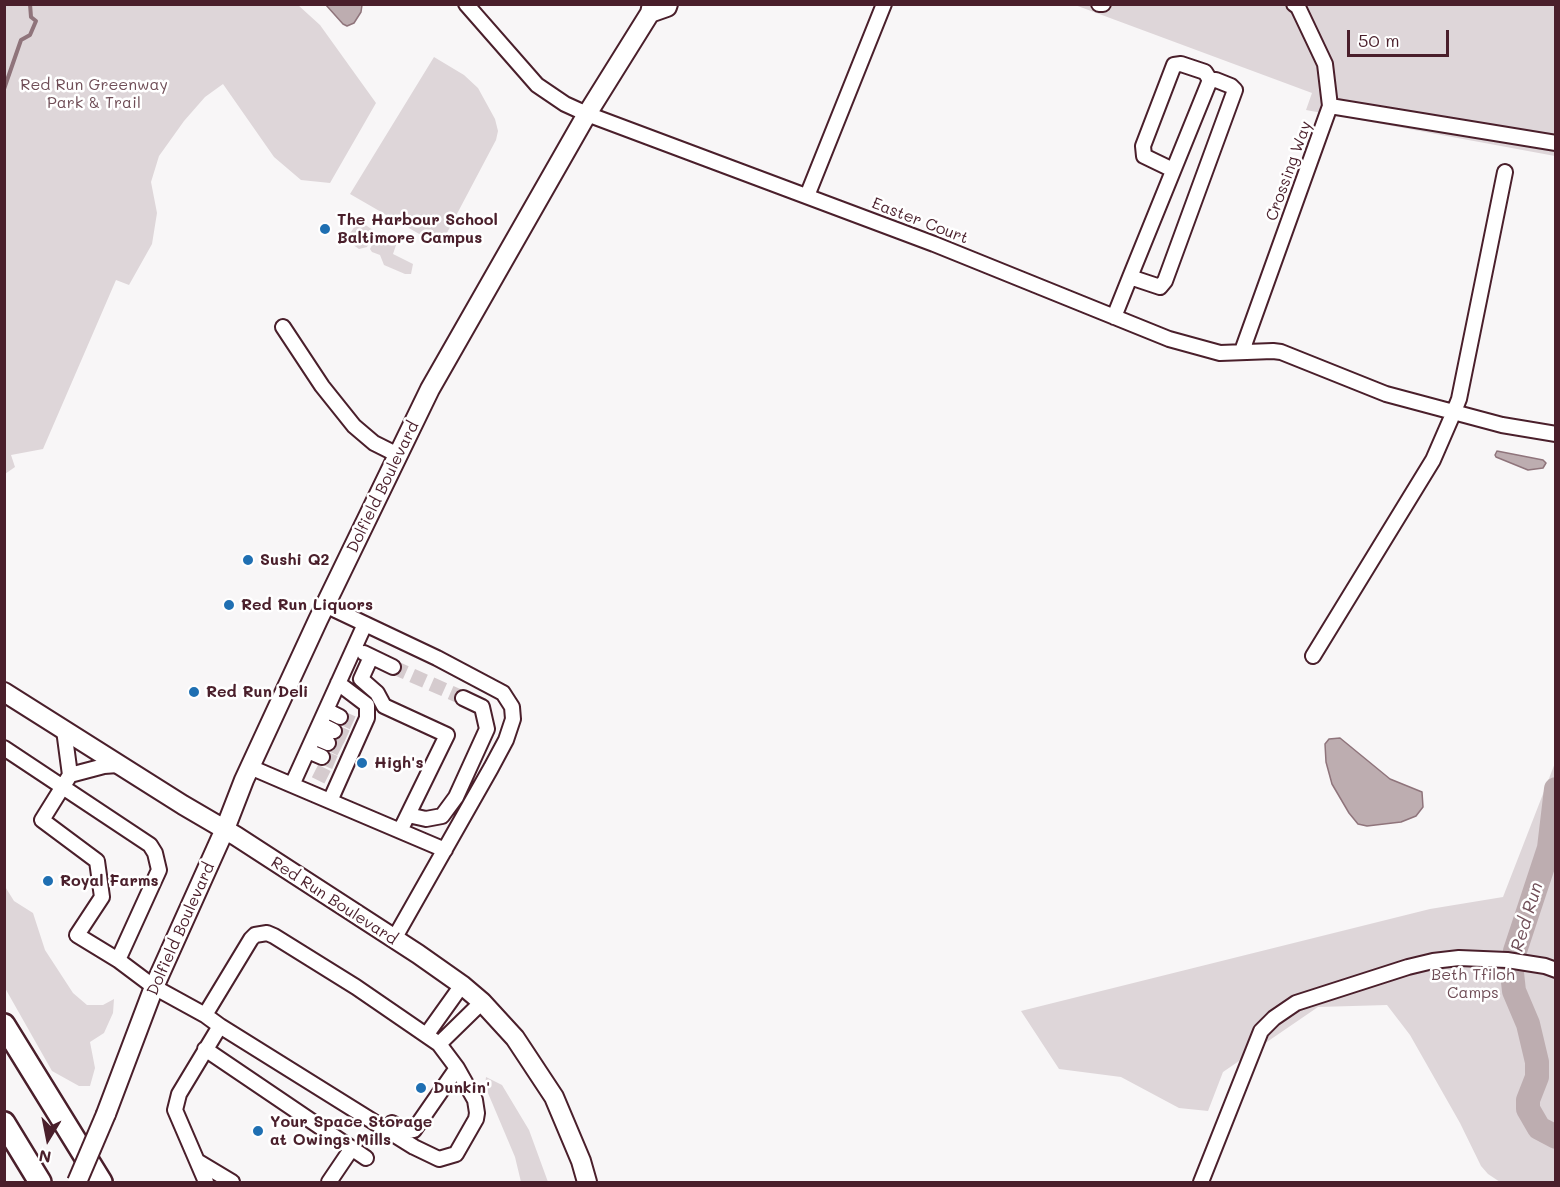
<!DOCTYPE html>
<html>
<head>
<meta charset="utf-8">
<style>
  body { margin:0 }
  #map { position:relative; width:1560px; height:1187px; overflow:hidden; background:#f8f6f7; font-family:Mali,sans-serif }
  canvas { display:block }
  .frame { position:absolute; inset:0; border:6px solid #4a1f2b; pointer-events:none }
  .north { position:absolute; left:18px; top:1109px; width:60px; height:60px; -webkit-text-stroke:4px #fff; paint-order:stroke; rotate:190deg; font-size:16px; font-weight:700; line-height:24px; text-align:center; color:#4a1f2b }
  .north::after { content:''; display:block; margin:auto; width:21px; height:27px; background:#4a1f2b; clip-path:polygon(50% 0,100% 100%,50% 72%,0 100%) }
  .scale { position:absolute; left:1347px; top:30px; width:102px; height:27px; box-sizing:border-box; border:3px solid #4a1f2b; border-top:0; padding-left:8px; font-size:18px; line-height:21px; white-space:nowrap; color:#4a1f2b; -webkit-text-stroke:4px #fff; paint-order:stroke }
</style>
</head>
<body>
<div id="map">
<canvas width="1560" height="1187"></canvas>
<div class="frame"></div>
<div class="north">N</div>
<div class="scale">50 m</div>
</div>
<script>
const context = document.querySelector('canvas').getContext('2d');
context.lineJoin = 'round';
function fill(path, color) {
  context.fillStyle = color;
  context.fill(path, 'evenodd');
}
function toPath(rows) {
  const path = new Path2D();
  for (const r of rows) {
    path.moveTo(r[0], r[1]);
    for (let i = 2; i < r.length; i += 2) path.lineTo(r[i], r[i + 1]);
  }
  return path;
}
function strokePath(path, color, width, dash) {
  context.strokeStyle = color;
  context.lineWidth = width;
  context.lineCap = dash ? 'butt' : 'round';
  context.setLineDash(dash || []);
  context.stroke(path);
}
function label(font, color, halo, rows, align = 'center') {
  context.font = font + ' Mali,sans-serif';
  context.lineWidth = 5;
  context.setLineDash([]);
  context.textBaseline = 'middle';
  context.strokeStyle = halo;
  context.fillStyle = color;
  for (const [text, x, y, turn = 0] of rows) {
    context.save();
    context.translate(x, y);
    context.rotate((+turn || 0) * Math.PI / 180);
    context.textAlign = isNaN(turn) ? turn : align;
    if (halo) context.strokeText(text, 0, 0);
    context.fillText(text, 0, 0);
    context.restore();
  }
}
fill(toPath([
  [5,4,298,5,320,25,376,103,330,183,301,180,274,157,223,84,205,97,184,121,159,156,151,182,157,213,152,244,129,285,116,280,43,449,11,455,15,467,5,474],
  [1075,5,1555,5,1555,156,1306,110,1312,93],
  [434,57,464,75,478,88,495,119,498,131,496,140,440,246,350,194],
  [361,222,373,230,373,235,367,247,359,249,349,242,347,238,357,223],
  [385,237,394,241,396,245,393,254,413,264,411,274,405,274,384,265,380,255,372,252,370,249,374,241,378,238],
  [1555,763,1555,1182,1500,1182,1488,1174,1481,1166,1460,1123,1410,1035,1387,1005,1318,1007,1223,1072,1208,1111,1179,1108,1121,1077,1059,1069,1021,1011,1430,909,1503,897],
  [4,885,14,901,33,913,45,950,73,993,87,1005,103,1005,114,999,113,1013,104,1033,90,1042,95,1068,90,1086,79,1086,52,1071,5,988],
  [486,1077,502,1085,529,1130,548,1182,521,1182,515,1157,485,1086]
]), '#ded6d9');
const water = toPath([
  [326,5,362,5,361,12,354,23,347,26,343,24,326,5],
  [1497,451,1543,460,1546,463,1543,468,1528,470,1496,457,1495,455,1497,451],
  [1340,738,1390,779,1422,792,1423,807,1416,816,1401,822,1367,826,1358,824,1349,813,1332,784,1326,762,1325,744,1329,739,1340,738]
]);
fill(water, '#bdadb0');
strokePath(water, '#8f747b', 1.5);
strokePath(toPath([
  [4,89,21,40,30,35,36,21,31,17,30,4]
]), '#8f747b', 4);
strokePath(toPath([
  [1556,789,1549,848,1515,951,1512,973,1514,991,1528,1024,1537,1062,1537,1077,1528,1100,1528,1109,1539,1128,1556,1137]
]), '#bdadb0', 24);
strokePath(toPath([
  [393,667,463,698],
  [340,717,353,723],
  [334,731,347,737],
  [328,743,342,750],
  [322,757,336,763],
  [315,771,329,778]
]), '#d5cbce', 14, [14, 7]);
const minor = toPath([
  [466,4,537,85,565,104,587,114,934,244,1169,339,1220,353,1273,351,1281,352,1386,394,1502,425,1556,434],
  [1099,4,1103,4],
  [1330,106,1556,143],
  [1173,170,1144,156,1143,146,1174,65,1181,64,1205,72,1210,80],
  [807,196,884,4],
  [1114,317,1130,277,1210,80,1216,80,1231,86,1235,90,1165,281,1160,287,1130,277],
  [283,327,322,386,354,426,374,443,398,455],
  [1242,351,1330,106,1325,64,1298,7,1294,4],
  [325,605,437,658,503,693,512,707,513,719,506,740,491,768,394,939],
  [364,653,393,667],
  [1313,656,1433,460,1453,414,1459,399,1505,172],
  [371,657,361,679,377,693,384,706,447,735,400,831],
  [463,698,482,707],
  [326,710,340,717],
  [320,724,334,731],
  [64,730,70,775,42,820,97,861,102,897,77,935,118,960,154,987,205,1015,220,1026,179,1094,175,1110,206,1182],
  [314,737,328,743],
  [4,748,150,845,155,853,159,870,118,960],
  [308,751,322,757],
  [250,767,292,785,365,624],
  [70,775,104,766,118,765],
  [292,785,445,850],
  [330,801,367,718,367,705,338,683],
  [408,815,426,819,442,816,456,797,487,729,482,707],
  [205,1015,251,939,255,935,267,933,274,936,356,987,439,1044,457,1068,475,1100,477,1113,476,1119,456,1154,439,1159,414,1147,220,1026],
  [427,1034,462,985],
  [439,1044,482,1002],
  [205,1049,366,1158],
  [392,1123,404,1131,414,1130,457,1068],
  [197,1161,232,1182],
  [329,1182,352,1148],
  [1201,1182,1261,1031,1274,1018,1296,1003,1408,967,1433,961,1459,958,1507,960,1545,966,1556,970]
]);
const major = toPath([
  [650,13,667,7,668,4],
  [4,692,183,805,236,836,418,954,462,985,482,1002,515,1038,554,1097,581,1161,587,1182],
  [106,1114,154,987,225,829,244,780,318,620,430,389,587,114,650,13,652,4]
]);
const highway = toPath([
  [4,1025,101,1182],
  [4,1123,40,1182]
]);
strokePath(minor, '#4a1f2b', 18);
strokePath(major, '#4a1f2b', 22);
strokePath(highway, '#4a1f2b', 26);
strokePath(minor, '#fff', 14);
strokePath(major, '#fff', 18);
strokePath(highway, '#fff', 21);
const majorBridge = toPath([
  [77,1182,106,1114]
]);
strokePath(majorBridge, '#4a1f2b', 22, []);
strokePath(majorBridge, '#fff', 18);
for (const [x, y, r, color] of [
  [325,229,6,"#1f6fb2"],
  [248,560,6,"#1f6fb2"],
  [229,605,6,"#1f6fb2"],
  [194,692,6,"#1f6fb2"],
  [362,763,6,"#1f6fb2"],
  [48,881,6,"#1f6fb2"],
  [421,1088,6,"#1f6fb2"],
  [258,1131,6,"#1f6fb2"]
]) {
  const dot = new Path2D();
  dot.arc(x, y, r, 0, 2 * Math.PI);
  context.fillStyle = color;
  context.fill(dot);
  strokePath(dot, '#fff', 2);
}
label('16px', '#6f4d56', '#fff', [
  ["Red Run Greenway",94,85],
  ["Park & Trail",94,103],
  ["Beth Tfiloh",1473,975],
  ["Camps",1473,993]
]);
label('16px', '#4a1f2b', '#fff', [
  ["Crossing Way",1289,171,-70],
  ["Easter Court",920,221,21],
  ["Dolfield Boulevard",383,487,-64],
  ["Red Run Boulevard",334,901,33],
  ["Dolfield Boulevard",181,929,-66]
]);
label('bold 16px', '#4a1f2b', '#fff', [
  ["The Harbour School",337,220],
  ["Baltimore Campus",337,238],
  ["Sushi Q2",260,560],
  ["Red Run Liquors",241,605],
  ["Red Run Deli",206,692],
  ["High's",374,763],
  ["Royal Farms",60,881],
  ["Dunkin'",433,1088],
  ["Your Space Storage",270,1122],
  ["at Owings Mills",270,1140]
], 'left');
label('italic 18px', '#72515a', '#fff', [
  ["Red Run",1527,917,-73]
]);
</script>
</body>
</html>
